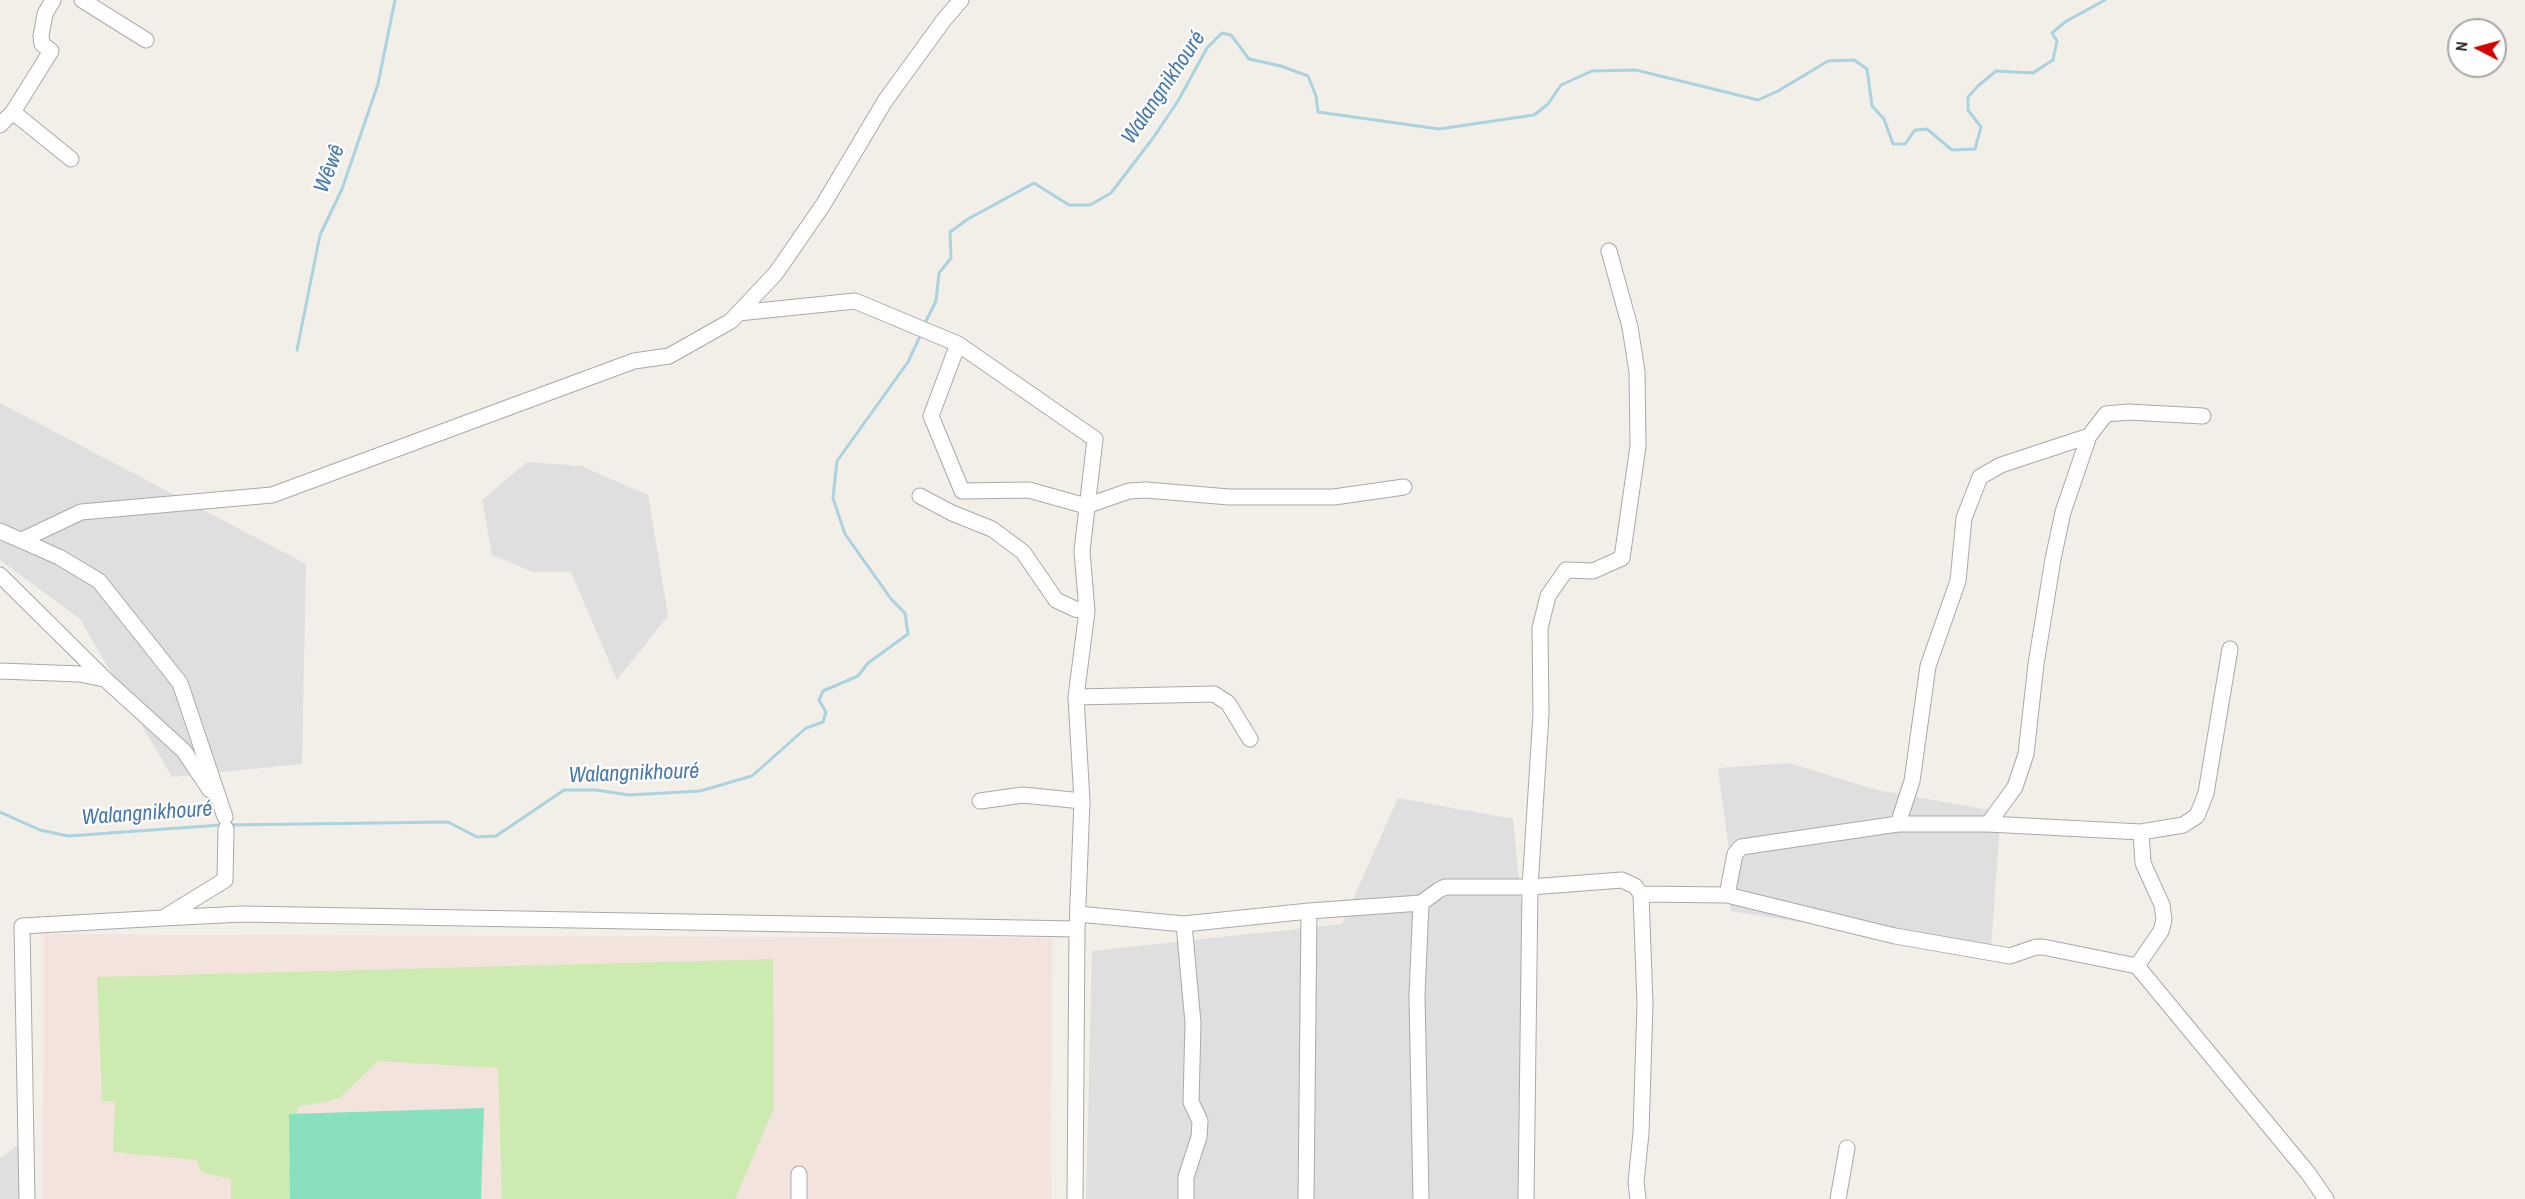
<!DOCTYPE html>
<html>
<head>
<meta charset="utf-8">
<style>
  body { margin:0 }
  #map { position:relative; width:2525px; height:1199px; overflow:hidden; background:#f2efe9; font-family:"Archivo Narrow",sans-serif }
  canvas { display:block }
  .north { position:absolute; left:2447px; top:18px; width:60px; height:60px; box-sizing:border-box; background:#fff; border:2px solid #a7a7a7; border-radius:50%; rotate:276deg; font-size:16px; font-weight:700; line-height:24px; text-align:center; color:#222 }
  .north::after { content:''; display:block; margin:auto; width:21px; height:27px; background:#d40000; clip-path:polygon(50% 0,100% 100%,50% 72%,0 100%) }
</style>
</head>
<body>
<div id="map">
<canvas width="2525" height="1199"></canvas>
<div class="north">N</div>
</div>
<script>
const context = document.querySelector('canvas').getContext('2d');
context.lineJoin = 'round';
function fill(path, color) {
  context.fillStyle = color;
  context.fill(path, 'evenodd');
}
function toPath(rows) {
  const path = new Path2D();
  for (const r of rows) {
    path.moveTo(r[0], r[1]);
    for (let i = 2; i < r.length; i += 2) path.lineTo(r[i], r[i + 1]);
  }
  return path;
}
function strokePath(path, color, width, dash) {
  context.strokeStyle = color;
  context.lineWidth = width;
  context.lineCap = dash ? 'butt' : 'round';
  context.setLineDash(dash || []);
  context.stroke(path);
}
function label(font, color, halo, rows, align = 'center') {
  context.font = font + ' "Archivo Narrow",sans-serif';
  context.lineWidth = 4.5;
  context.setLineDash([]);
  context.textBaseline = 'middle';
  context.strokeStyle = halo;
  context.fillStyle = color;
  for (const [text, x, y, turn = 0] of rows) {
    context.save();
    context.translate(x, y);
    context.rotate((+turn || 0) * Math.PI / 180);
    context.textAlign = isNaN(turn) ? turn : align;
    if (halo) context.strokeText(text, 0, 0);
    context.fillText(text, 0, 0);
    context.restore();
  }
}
fill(toPath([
  [0,403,306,564,302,764,172,777,80,619,0,560],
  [527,462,581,466,648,495,668,616,617,680,571,572,533,572,492,555,482,500],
  [1789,763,1877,790,2001,812,1990,961,1894,937,1730,911,1732,873,1718,768],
  [1398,798,1513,819,1535,1048,1534,1199,1086,1199,1092,951,1342,924],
  [22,1142,21,1199,0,1199,0,1158]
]), '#e0dfdf');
fill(toPath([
  [44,934,1052,938,1051,1199,43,1199]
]), '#f3e3dd');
fill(toPath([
  [773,959,774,1108,735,1199,502,1199,498,1068,378,1061,338,1099,298,1107,292,1199,231,1199,231,1179,201,1172,197,1160,113,1152,115,1102,102,1101,97,977]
]), '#cdebb0');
fill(toPath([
  [484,1108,481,1199,290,1199,289,1114]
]), '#88e0be');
strokePath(toPath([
  [926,321,936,301,939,273,951,258,950,232,968,219,1034,183,1069,205,1090,205,1111,193,1153,138,1178,101,1207,48,1222,33,1231,35,1249,59,1281,66,1308,76,1316,96,1318,112,1439,129,1534,115,1548,104,1561,85,1592,71,1636,70,1758,100,1778,91,1828,61,1854,60,1867,69,1872,106,1884,119,1893,144,1905,144,1915,130,1927,129,1952,150,1975,149,1981,127,1968,110,1968,97,1978,86,1996,71,2033,73,2053,60,2057,41,2052,33,2065,22,2105,0],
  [297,350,320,235,342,189,378,84,395,0],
  [0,812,40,830,68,836,221,825],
  [228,825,448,822,477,837,496,836,564,790,596,790,629,795,700,791,752,776,806,728,823,722,826,712,819,700,823,691,858,676,868,663,908,634,905,613,891,599,845,534,833,498,837,461,908,362,920,336]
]), '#aad3df', 3);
const minor = toPath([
  [82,0,146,40],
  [13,112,71,159],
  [0,125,13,112,51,51,42,44,41,36,45,14,53,0],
  [738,313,855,301,958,344,1095,439,1082,551,1087,611,1076,697,1082,801,1077,929,1075,1199],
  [958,344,931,416,962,491,1029,490,1086,506,1129,491,1146,490,1229,497,1334,497,1404,487],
  [920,496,952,513,992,529,1023,552,1056,600,1075,609,1087,611],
  [0,531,59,557,99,581,180,683,225,817],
  [22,540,81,512,272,495,634,361,669,356,731,321,776,273,823,205,885,101,943,21,961,0],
  [0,575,105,679,184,751,210,790],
  [0,671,80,674,104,679],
  [1076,697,1214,694,1228,703,1250,739],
  [980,801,1023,795,1082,801],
  [1898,824,1912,781,1928,666,1958,581,1964,518,1980,477,2001,465,2089,436,2106,414,2128,412,2203,416],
  [1988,824,2015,787,2026,754,2036,664,2053,559,2063,512,2089,436],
  [1727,895,1895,936,2010,956,2036,947,2043,947,2137,966,2161,931,2164,920,2162,905,2143,863,2141,832],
  [1078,914,1184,924,1309,911,1421,903],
  [163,918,242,914,1077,929],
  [1184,924,1193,1023,1191,1102,1200,1121,1199,1137,1186,1177,1186,1199],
  [2137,966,2308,1173,2326,1199],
  [799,1174,799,1199],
  [27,1199,22,926,163,918,225,880,226,829],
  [1306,1199,1309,911],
  [1421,1199,1417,995,1421,903,1439,890,1445,887,1530,887,1622,880,1635,886,1641,894,1727,895,1735,854,1741,847,1898,824,1988,824,2141,832,2183,825,2197,816,2206,793,2230,649],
  [1526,1199,1530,887,1541,714,1540,628,1548,596,1566,570,1593,571,1622,558,1638,446,1637,372,1630,327,1609,251],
  [1638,1199,1636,1182,1641,1133,1645,1004,1641,894],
  [1838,1199,1847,1148]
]);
strokePath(minor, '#a9a9a9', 17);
strokePath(minor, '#fff', 15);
label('italic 22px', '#4a7aab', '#fff', [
  ["Walangnikhouré",1164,88,-56],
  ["Wêwê",330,169,-69],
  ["Walangnikhouré",634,774,-2],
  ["Walangnikhouré",147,814,-4]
]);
</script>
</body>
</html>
